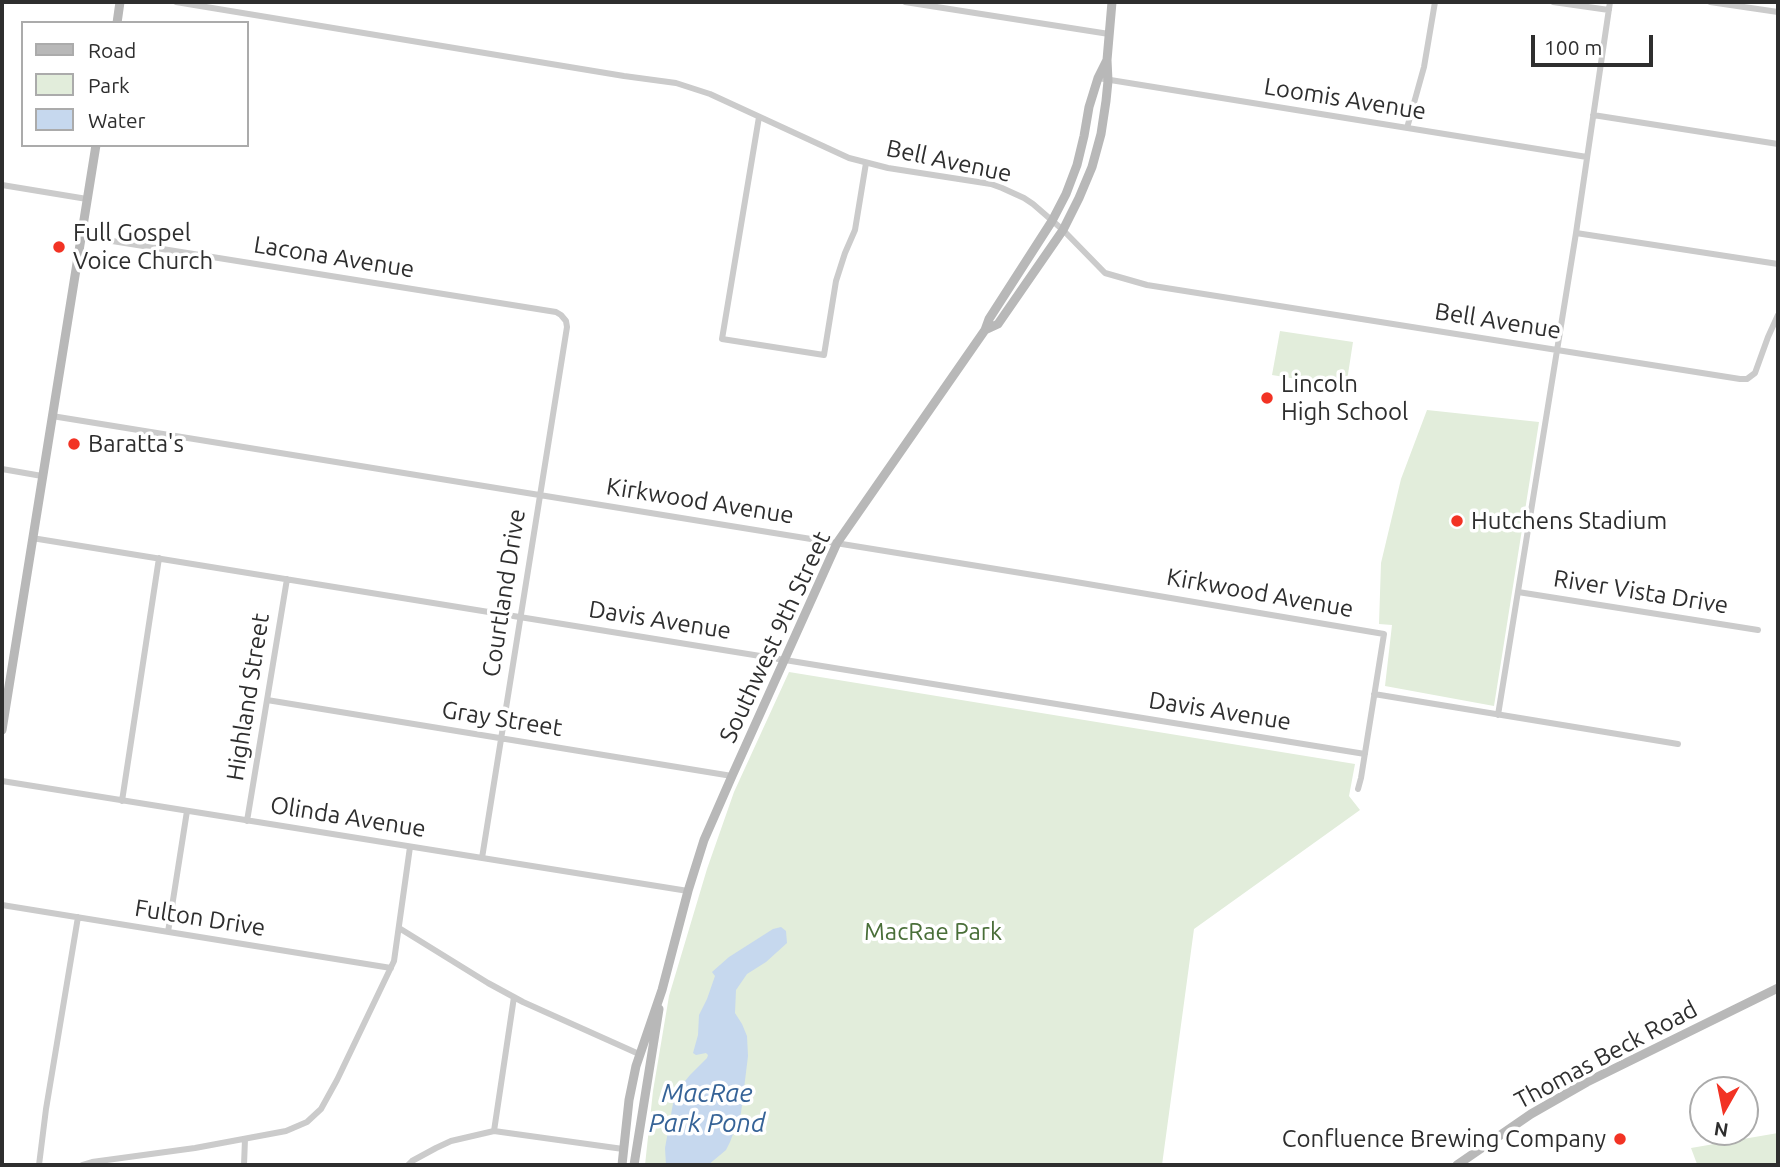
<!DOCTYPE html>
<html>
<head>
<meta charset="utf-8">
<style>
  body { margin:0 }
  #map { position:relative; width:1780px; height:1167px; overflow:hidden; background:#fff; font-family:Ubuntu,sans-serif }
  canvas { display:block }
  .frame { position:absolute; inset:0; border:4px solid #2e2e2e; pointer-events:none }
  .legend { position:absolute; left:21px; top:21px; width:228px; height:126px; box-sizing:border-box; background:#fff; border:2px solid #ababab; margin:0; padding:9px 12px; list-style:none; font-size:21px; color:#2e2e2e }
  .legend li { display:flex; align-items:center; gap:14px; height:35px }
  .legend b { width:35px; border:2px solid #ababab }
  .north { position:absolute; left:1689px; top:1076px; width:70px; height:70px; box-sizing:border-box; background:#fff; border:2px solid #ababab; border-radius:50%; rotate:189deg; font-size:19px; font-weight:700; line-height:28px; text-align:center; color:#2e2e2e }
  .north::after { content:''; display:block; margin:auto; width:24px; height:32px; background:#f23324; clip-path:polygon(50% 0,100% 100%,50% 72%,0 100%) }
  .scale { position:absolute; left:1531px; top:35px; width:122px; height:32px; box-sizing:border-box; border:4px solid #2e2e2e; border-top:0; padding-left:9px; font-size:21px; line-height:24px; white-space:nowrap; color:#2e2e2e; -webkit-text-stroke:5px #fff; paint-order:stroke }
</style>
</head>
<body>
<div id="map">
<canvas width="1780" height="1167"></canvas>
<div class="frame"></div>
<ul class="legend">
<li><b style="height:9px;background:#b8b8b8"></b>Road</li>
<li><b style="height:19px;background:#e2eddb"></b>Park</li>
<li><b style="height:19px;background:#c6d8ee"></b>Water</li>
</ul>
<div class="north">N</div>
<div class="scale">100 m</div>
</div>
<script>
const context = document.querySelector('canvas').getContext('2d');
context.lineJoin = 'round';
function fill(path, color) {
  context.fillStyle = color;
  context.fill(path, 'evenodd');
}
function toPath(rows) {
  const path = new Path2D();
  for (const r of rows) {
    path.moveTo(r[0], r[1]);
    for (let i = 2; i < r.length; i += 2) path.lineTo(r[i], r[i + 1]);
  }
  return path;
}
function strokePath(path, color, width, dash) {
  context.strokeStyle = color;
  context.lineWidth = width;
  context.lineCap = dash ? 'butt' : 'round';
  context.setLineDash(dash || []);
  context.stroke(path);
}
function label(font, color, halo, rows, align = 'center') {
  context.font = font + ' Ubuntu,sans-serif';
  context.lineWidth = 7;
  context.setLineDash([]);
  context.textBaseline = 'middle';
  context.strokeStyle = halo;
  context.fillStyle = color;
  for (const [text, x, y, turn = 0] of rows) {
    context.save();
    context.translate(x, y);
    context.rotate((+turn || 0) * Math.PI / 180);
    context.textAlign = isNaN(turn) ? turn : align;
    if (halo) context.strokeText(text, 0, 0);
    context.fillText(text, 0, 0);
    context.restore();
  }
}
fill(toPath([
  [1280,331,1353,342,1346,387,1272,375],
  [1427,410,1539,422,1494,706,1385,686,1392,625,1379,624,1381,563,1401,479],
  [789,672,1355,764,1349,796,1360,810,1194,929,1162,1165,645,1165,653,1091,669,996,707,869,734,792],
  [1778,1133,1778,1165,1695,1165,1697,1164,1691,1148]
]), '#e2eddb');
fill(toPath([
  [781,927,786,931,787,943,766,962,747,974,736,990,735,1013,742,1024,747,1036,748,1056,741,1113,730,1142,726,1150,708,1165,666,1165,665,1148,674,1098,677,1091,690,1075,707,1058,708,1055,706,1053,696,1055,693,1053,698,1035,699,1015,707,999,715,976,712,972,729,957,773,929]
]), '#c6d8ee');
strokePath(toPath([
  [176,2,624,76,676,83,710,94,849,158,888,168,991,184,1002,188,1024,198,1033,204,1063,230,1105,273,1147,285,1740,379,1747,379,1755,373,1768,337,1778,315],
  [905,2,1109,34],
  [1553,2,1609,10],
  [1710,2,1778,12],
  [1098,78,1587,157],
  [1593,115,1778,144],
  [759,117,722,339,824,355,836,281,845,253,855,230,866,163],
  [1407,128,1424,67,1435,2],
  [2,185,87,199],
  [1576,233,1778,264],
  [81,236,556,312,561,315,566,321,567,327,482,858],
  [52,416,1064,580,1384,634,1361,778,1358,789],
  [2,469,42,476],
  [32,538,1365,754],
  [1518,592,1758,630],
  [1374,694,1678,744],
  [267,700,732,776],
  [1498,715,1576,233,1610,2],
  [2,781,688,891],
  [122,801,159,558],
  [247,821,287,579],
  [2,905,391,968],
  [399,928,488,983,523,1002,639,1054],
  [168,932,187,811],
  [494,1131,514,997],
  [39,1165,46,1109,78,917],
  [82,1165,92,1162,195,1148,286,1131,307,1122,321,1109,337,1080,394,961,410,847],
  [244,1165,245,1139],
  [408,1165,412,1161,436,1148,451,1141,494,1131,623,1149]
]), '#cbcbcb', 6);
strokePath(toPath([
  [117,23,120,2],
  [985,330,998,324,1063,230,1079,198,1092,167,1101,134,1106,101,1108,81,1107,60,1112,2],
  [2,730,96,145],
  [622,1165,629,1100,636,1066,662,990,688,891,704,840,732,776,837,543,985,330,989,319,1052,221,1066,194,1077,165,1084,136,1089,107,1098,78,1107,60],
  [634,1165,659,1009],
  [1457,1165,1531,1114,1587,1082,1778,988]
]), '#b8b8b8', 9);
for (const [x, y, r, color] of [
  [59,247,7,"#f23324"],
  [1267,398,7,"#f23324"],
  [74,444,7,"#f23324"],
  [1457,521,7,"#f23324"],
  [1620,1139,7,"#f23324"]
]) {
  const dot = new Path2D();
  dot.arc(x, y, r, 0, 2 * Math.PI);
  context.fillStyle = color;
  context.fill(dot);
  strokePath(dot, '#fff', 2.5);
}
label('24px', '#2e2e2e', '#fff', [
  ["Loomis Avenue",1345,99,9],
  ["Bell Avenue",949,161,12],
  ["Lacona Avenue",334,257,9],
  ["Bell Avenue",1498,321,9],
  ["Kirkwood Avenue",700,501,9],
  ["River Vista Drive",1641,592,9],
  ["Courtland Drive",504,593,-81],
  ["Kirkwood Avenue",1260,593,10],
  ["Davis Avenue",660,620,9],
  ["Southwest 9th Street",775,637,-65],
  ["Highland Street",248,697,-81],
  ["Davis Avenue",1220,711,9],
  ["Gray Street",502,719,9],
  ["Olinda Avenue",348,817,9],
  ["Fulton Drive",200,918,9],
  ["Thomas Beck Road",1606,1055,-28]
]);
label('24px', '#2e2e2e', '#fff', [
  ["Full Gospel",73,233],
  ["Voice Church",73,261],
  ["Lincoln",1281,384],
  ["High School",1281,412],
  ["Baratta's",88,444],
  ["Hutchens Stadium",1471,521],
  ["Confluence Brewing Company",1606,1139,"right"]
], 'left');
label('24px', '#496e38', '#fff', [
  ["MacRae Park",933,932]
]);
label('italic 26px', '#366397', '#fff', [
  ["MacRae",707,1093],
  ["Park Pond",707,1123]
]);
</script>
</body>
</html>
